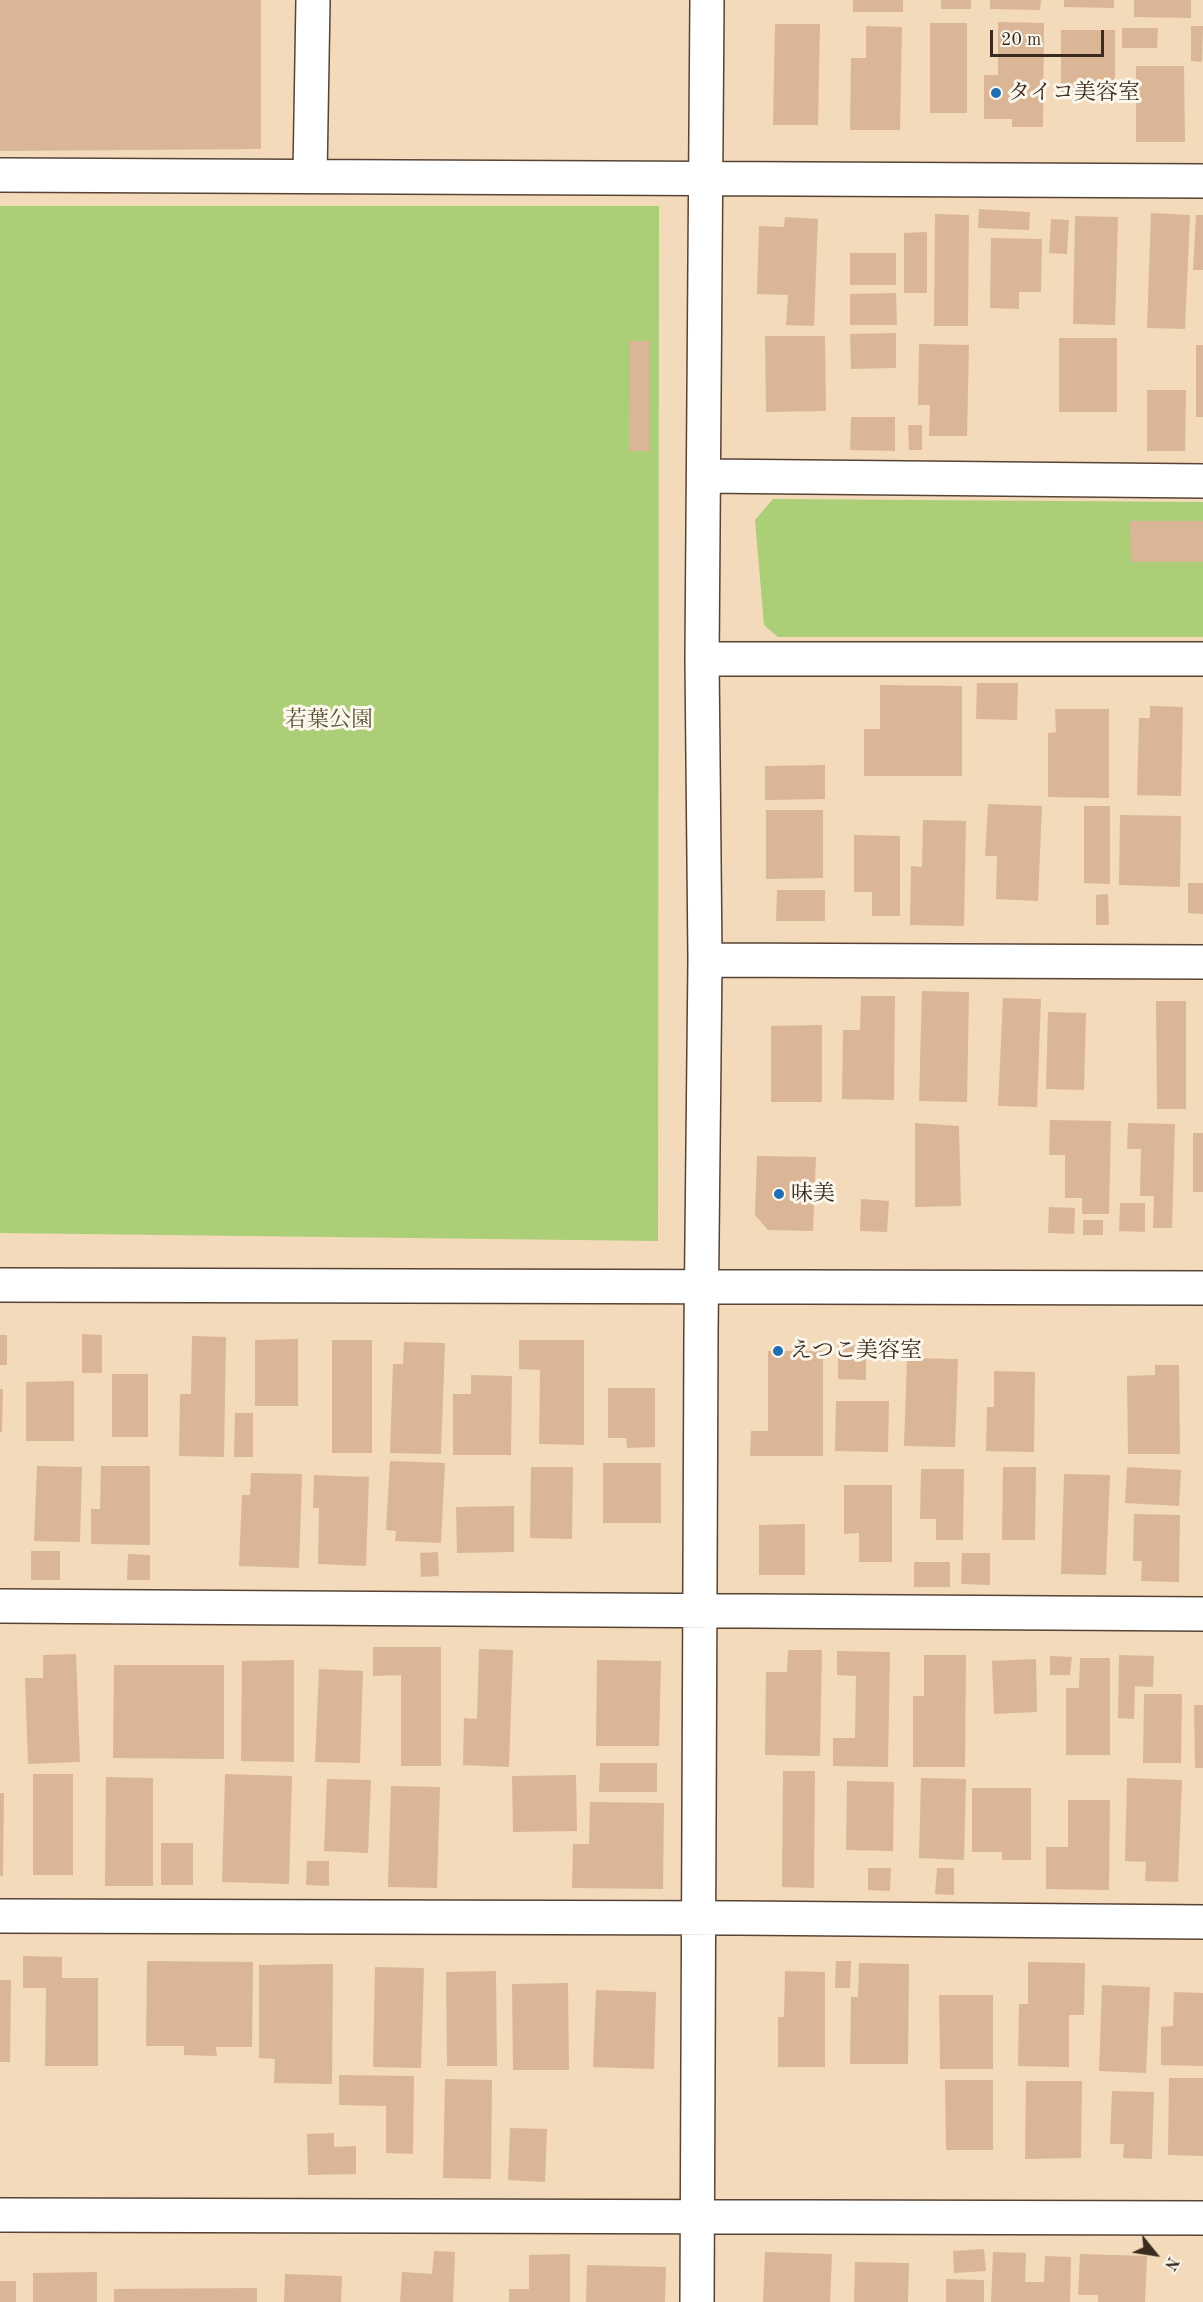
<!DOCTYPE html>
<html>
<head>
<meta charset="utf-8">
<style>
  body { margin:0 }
  #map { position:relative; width:1203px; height:2302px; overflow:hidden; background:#f3daba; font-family:"Old Standard TT",serif }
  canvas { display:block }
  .north { position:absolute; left:1125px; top:2224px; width:60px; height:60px; -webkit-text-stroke:4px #fbf7ec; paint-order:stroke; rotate:120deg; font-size:16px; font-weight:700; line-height:24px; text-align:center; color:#3b2a1e }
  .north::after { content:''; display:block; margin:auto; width:21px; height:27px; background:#3b2a1e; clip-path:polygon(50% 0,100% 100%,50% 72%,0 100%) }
  .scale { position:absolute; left:990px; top:30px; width:114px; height:27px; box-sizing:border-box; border:3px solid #3b2a1e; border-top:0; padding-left:8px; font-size:18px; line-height:21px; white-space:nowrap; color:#3b2a1e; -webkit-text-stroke:4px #fbf7ec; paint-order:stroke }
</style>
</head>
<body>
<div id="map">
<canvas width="1203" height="2302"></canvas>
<div class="north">N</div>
<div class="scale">20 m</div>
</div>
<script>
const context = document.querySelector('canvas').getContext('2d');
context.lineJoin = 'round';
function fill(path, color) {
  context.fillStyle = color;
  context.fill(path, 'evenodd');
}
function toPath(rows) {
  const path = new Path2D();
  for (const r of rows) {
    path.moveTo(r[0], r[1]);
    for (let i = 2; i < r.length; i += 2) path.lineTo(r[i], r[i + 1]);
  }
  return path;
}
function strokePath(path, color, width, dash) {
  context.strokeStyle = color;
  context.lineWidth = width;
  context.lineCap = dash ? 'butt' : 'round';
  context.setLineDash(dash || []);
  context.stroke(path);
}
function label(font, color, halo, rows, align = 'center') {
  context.font = font + ' "Old Standard TT","Noto Serif JP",serif';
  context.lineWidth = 6;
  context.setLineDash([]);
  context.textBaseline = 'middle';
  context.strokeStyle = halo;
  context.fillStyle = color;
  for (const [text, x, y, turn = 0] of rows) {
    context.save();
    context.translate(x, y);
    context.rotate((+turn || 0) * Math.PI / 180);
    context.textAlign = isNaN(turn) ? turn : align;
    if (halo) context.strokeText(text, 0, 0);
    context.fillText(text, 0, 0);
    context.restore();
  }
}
fill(toPath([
  [0,206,659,206,658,1241,0,1233],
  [773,499,1203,502,1203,637,778,637,764,625,755,520]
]), '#acce77');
fill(toPath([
  [0,0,261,0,261,149,0,151],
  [853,0,903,0,903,12,853,12],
  [941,0,971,0,971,9,941,9],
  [990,0,1041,0,1040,10,990,9],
  [1064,0,1114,0,1114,8,1064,7],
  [1134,0,1191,0,1191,18,1134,17],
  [998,22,1044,23,1043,127,1012,127,1012,119,984,119,984,75,998,75],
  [930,23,967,23,967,113,930,113],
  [775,24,820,24,818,125,773,125],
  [866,26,902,27,900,130,850,130,851,58,866,58],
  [1191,26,1203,26,1202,62,1191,61],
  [1122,28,1158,28,1157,48,1122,48],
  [1061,30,1115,30,1115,94,1061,95],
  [1136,66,1184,66,1185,142,1136,142],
  [979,209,1030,212,1029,230,978,228],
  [1151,213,1190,215,1185,329,1147,328],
  [935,214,969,215,968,326,934,326],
  [1196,215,1203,215,1203,270,1193,270],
  [1075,216,1118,217,1115,325,1073,324],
  [785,217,818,219,814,326,786,325,788,295,757,294,759,226,784,227],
  [1051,219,1069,220,1067,254,1049,253],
  [927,232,927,293,904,293,904,233],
  [991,238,1042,239,1041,292,1019,292,1019,309,990,308],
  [850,253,896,253,896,285,850,285],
  [896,293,897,325,850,325,850,294],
  [896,333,896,368,851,369,850,334],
  [765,336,825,336,826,411,766,412],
  [1059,338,1117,338,1117,412,1059,412],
  [630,341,649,341,649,451,629,451],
  [919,344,969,345,967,436,929,436,930,405,918,405],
  [1196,345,1203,345,1203,417,1196,417],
  [1147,390,1186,390,1185,451,1147,451],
  [851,417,895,417,895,451,850,450],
  [908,425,922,425,922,450,909,450],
  [1130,521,1203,521,1203,562,1131,562],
  [977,683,1018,683,1017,720,976,719],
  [880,685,962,686,962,776,864,776,864,729,880,729],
  [1150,706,1183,707,1181,796,1137,795,1139,718,1150,718],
  [1055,709,1109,709,1109,798,1048,797,1048,733,1056,732],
  [825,765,825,799,765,800,765,766],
  [988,804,1042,806,1038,901,996,899,997,856,985,856],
  [1084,806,1110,806,1110,884,1084,883],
  [766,810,823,810,823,878,766,879],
  [1120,815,1181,816,1180,887,1119,885],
  [923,820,966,821,964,926,910,925,911,866,922,867],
  [854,835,900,836,900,916,872,916,872,892,854,892],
  [1188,883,1203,883,1203,914,1188,913],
  [777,890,825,890,825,921,776,921],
  [1108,894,1109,925,1096,925,1096,895],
  [922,991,969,992,967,1102,919,1101],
  [861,996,895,996,894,1100,842,1099,843,1030,860,1030],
  [1003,998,1041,999,1037,1107,998,1106],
  [1156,1001,1186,1001,1186,1109,1157,1109],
  [1048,1012,1086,1013,1084,1090,1046,1089],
  [822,1025,822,1102,771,1102,771,1026],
  [1050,1120,1111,1121,1109,1214,1082,1214,1082,1198,1065,1198,1065,1155,1049,1155],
  [915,1123,959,1126,961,1206,915,1207],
  [1128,1123,1175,1124,1172,1228,1153,1228,1154,1196,1140,1196,1141,1149,1127,1149],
  [1193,1133,1203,1133,1203,1192,1193,1192],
  [757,1156,816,1157,813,1231,768,1230,755,1215],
  [861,1199,889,1201,887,1232,860,1231],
  [1120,1203,1145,1203,1145,1232,1119,1231],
  [1049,1207,1075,1208,1074,1234,1048,1233],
  [1083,1220,1103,1220,1103,1235,1083,1235],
  [82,1334,102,1335,102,1373,82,1373],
  [0,1335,7,1335,7,1365,0,1365],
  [192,1336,226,1337,224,1457,179,1456,180,1394,191,1394],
  [298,1339,298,1406,255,1406,255,1340],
  [332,1340,372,1340,372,1453,332,1453],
  [519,1340,584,1340,584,1445,539,1444,540,1370,519,1369],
  [404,1342,445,1343,441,1454,390,1453,393,1364,403,1364],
  [838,1345,866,1346,866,1380,838,1379],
  [768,1351,823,1351,823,1456,750,1456,751,1431,768,1431],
  [907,1358,958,1359,955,1447,904,1446],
  [1155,1365,1179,1365,1180,1454,1128,1454,1127,1376,1155,1375],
  [994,1371,1035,1372,1034,1452,986,1451,987,1407,994,1407],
  [112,1374,148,1374,148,1437,112,1437],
  [471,1375,512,1376,511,1455,453,1455,453,1394,471,1394],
  [74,1381,74,1441,26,1441,26,1382],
  [608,1388,655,1388,655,1447,627,1448,626,1438,608,1438],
  [0,1389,3,1389,2,1432,0,1432],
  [836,1401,889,1401,888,1452,835,1451],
  [235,1413,253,1413,253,1457,234,1457],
  [390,1461,445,1463,441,1543,395,1541,396,1531,386,1530],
  [603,1463,661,1463,661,1523,603,1523],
  [37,1466,82,1467,80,1542,34,1541],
  [101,1466,150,1466,150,1545,91,1544,91,1509,100,1509],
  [531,1467,573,1467,572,1539,530,1538],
  [1003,1467,1036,1467,1035,1540,1002,1540],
  [1127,1467,1181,1470,1179,1506,1125,1503],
  [921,1469,964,1469,963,1540,936,1540,936,1519,920,1519],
  [251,1473,302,1474,299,1568,239,1566,242,1495,250,1495],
  [1064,1474,1110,1475,1106,1575,1061,1574],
  [314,1475,369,1477,366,1566,318,1564,319,1508,313,1508],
  [844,1485,892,1485,892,1562,859,1562,859,1533,844,1534],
  [514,1506,514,1552,457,1553,456,1507],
  [1134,1514,1180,1515,1179,1582,1141,1581,1142,1561,1133,1561],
  [805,1524,805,1575,759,1575,759,1525],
  [31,1551,60,1551,60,1580,31,1580],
  [438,1552,439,1576,421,1577,420,1553],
  [962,1553,990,1553,990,1585,961,1584],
  [128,1554,150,1555,150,1580,127,1580],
  [914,1562,950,1562,950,1587,914,1587],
  [373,1647,441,1647,441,1766,401,1766,401,1675,373,1676],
  [479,1649,513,1650,509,1767,463,1765,464,1718,477,1719],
  [788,1650,822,1650,820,1756,765,1755,766,1672,787,1672],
  [837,1651,890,1652,888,1767,833,1766,833,1738,855,1738,856,1676,837,1675],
  [76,1654,80,1762,28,1764,25,1678,43,1678,43,1655],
  [924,1655,966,1655,965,1767,913,1767,913,1696,924,1696],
  [1119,1655,1154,1656,1153,1687,1135,1686,1134,1719,1118,1718],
  [1050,1656,1072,1657,1070,1675,1050,1675],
  [1080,1658,1110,1658,1110,1755,1066,1755,1066,1688,1079,1688],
  [1036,1659,1037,1712,994,1714,992,1661],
  [294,1660,294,1762,241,1761,242,1661],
  [597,1660,661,1661,659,1746,596,1746],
  [114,1665,224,1665,224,1759,113,1758],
  [319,1669,363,1671,360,1763,315,1762],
  [1144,1694,1182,1694,1181,1763,1143,1763],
  [1194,1705,1203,1705,1203,1768,1195,1768],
  [600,1763,657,1763,657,1792,599,1792],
  [783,1771,815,1771,814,1888,782,1887],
  [33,1774,73,1774,73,1875,33,1875],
  [225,1774,292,1776,289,1884,222,1882],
  [576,1775,577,1831,513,1832,512,1776],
  [106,1777,153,1778,153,1886,105,1886],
  [921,1778,966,1779,964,1860,919,1858],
  [1127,1778,1182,1780,1178,1882,1145,1881,1146,1862,1125,1861],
  [327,1779,371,1780,368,1853,324,1851],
  [847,1781,894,1782,893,1851,846,1850],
  [391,1786,440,1787,437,1888,388,1887],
  [972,1788,1031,1788,1031,1860,1002,1860,1002,1852,972,1852],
  [0,1793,4,1793,3,1876,0,1876],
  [1068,1800,1110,1800,1109,1890,1046,1889,1046,1847,1068,1847],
  [590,1802,664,1803,663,1889,572,1888,573,1844,589,1844],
  [161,1843,193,1843,193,1885,161,1885],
  [307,1861,329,1861,329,1886,306,1885],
  [868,1868,891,1868,890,1891,868,1890],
  [937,1868,954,1868,954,1895,935,1894],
  [23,1956,62,1957,62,1978,98,1978,98,2066,45,2066,46,1988,23,1988],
  [147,1961,253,1962,252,2047,216,2047,217,2056,184,2055,184,2046,146,2046],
  [836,1961,851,1961,850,1988,835,1988],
  [1028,1962,1085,1963,1084,2015,1069,2015,1069,2067,1018,2066,1019,2004,1028,2004],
  [859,1963,909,1964,908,2064,850,2064,851,1997,858,1997],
  [333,1964,332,2084,274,2083,275,2059,259,2058,259,1965],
  [375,1967,424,1968,421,2068,373,2067],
  [496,1971,497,2066,447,2066,446,1972],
  [785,1971,825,1972,825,2067,778,2067,778,2017,784,2017],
  [0,1980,11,1980,10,2062,0,2062],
  [568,1983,569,2070,513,2070,512,1984],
  [1102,1985,1150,1987,1146,2073,1099,2071],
  [596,1990,656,1992,654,2069,593,2067],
  [1174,1992,1203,1993,1203,2066,1161,2065,1161,2027,1173,2026],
  [939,1995,993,1995,993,2069,940,2069],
  [339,2075,414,2076,413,2154,386,2153,386,2106,339,2105],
  [1169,2078,1203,2078,1203,2156,1168,2155],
  [445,2079,492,2080,491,2179,443,2178],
  [945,2080,993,2080,993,2150,946,2150],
  [1026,2081,1082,2081,1081,2158,1025,2159],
  [1112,2091,1154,2092,1152,2159,1123,2158,1124,2144,1110,2144],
  [510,2128,547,2129,545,2182,508,2180],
  [334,2133,334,2147,356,2146,356,2174,308,2175,307,2134],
  [984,2249,986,2271,954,2273,953,2251],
  [434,2251,455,2252,453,2302,400,2302,402,2272,432,2274],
  [765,2252,832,2254,830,2302,763,2302],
  [993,2252,1026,2253,1025,2282,1044,2282,1045,2256,1071,2257,1070,2302,991,2302],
  [570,2254,570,2302,509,2302,509,2289,529,2289,529,2255],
  [1080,2254,1147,2256,1145,2302,1098,2302,1098,2295,1078,2295],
  [855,2262,909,2263,908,2302,854,2302],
  [587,2265,666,2267,665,2302,586,2302],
  [97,2272,97,2302,33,2302,33,2273],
  [285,2274,342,2276,341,2302,284,2302],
  [946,2279,984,2280,984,2302,946,2302],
  [0,2281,16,2281,16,2302,0,2302],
  [257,2288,257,2302,114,2302,114,2289]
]), '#dab696');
const minor = toPath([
  [0,175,1203,181],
  [310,176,313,0],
  [705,476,1203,481],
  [702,659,1203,659],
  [705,960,1203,962],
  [0,1285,1203,1288],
  [0,1606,1203,1614],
  [0,1916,738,1918,1203,1922],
  [0,2215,1203,2218],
  [697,2302,701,1333,705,960,702,659,707,0]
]);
strokePath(minor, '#574435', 36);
strokePath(minor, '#fff', 33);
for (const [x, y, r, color] of [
  [996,93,6,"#1f6fb2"],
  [779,1194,6,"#1f6fb2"],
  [778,1351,6,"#1f6fb2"]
]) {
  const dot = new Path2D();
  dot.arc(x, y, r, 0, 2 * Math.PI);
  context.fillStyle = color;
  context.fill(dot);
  strokePath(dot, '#fbf7ec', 2);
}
label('22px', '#3b2a1e', '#fbf7ec', [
  ["タイコ美容室",1008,93],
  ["味美",791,1194],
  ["えつこ美容室",790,1351]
], 'left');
label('22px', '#575334', '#fbf7ec', [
  ["若葉公園",329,720]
]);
</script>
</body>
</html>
